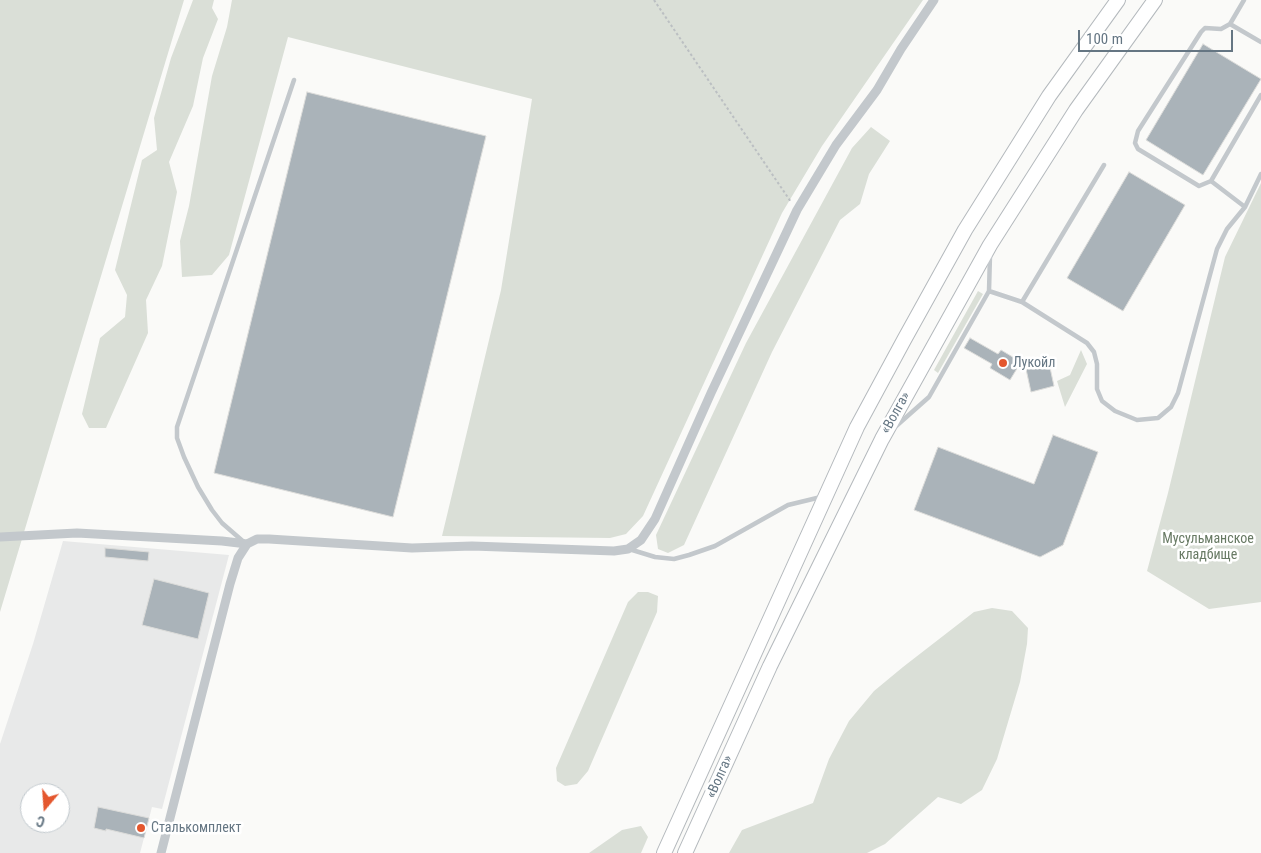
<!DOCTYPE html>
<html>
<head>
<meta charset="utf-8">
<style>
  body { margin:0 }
  #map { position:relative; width:1261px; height:853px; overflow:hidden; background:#fafaf8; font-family:"Roboto Condensed",sans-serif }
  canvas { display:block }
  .north { position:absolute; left:20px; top:783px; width:50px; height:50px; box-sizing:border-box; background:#fff; border:1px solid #c1c8cd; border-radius:50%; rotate:198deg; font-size:14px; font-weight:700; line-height:20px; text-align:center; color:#657683 }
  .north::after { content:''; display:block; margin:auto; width:18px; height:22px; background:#e4572e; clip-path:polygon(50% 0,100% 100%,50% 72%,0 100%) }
  .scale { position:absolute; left:1078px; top:30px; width:155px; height:22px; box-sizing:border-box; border:2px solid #657683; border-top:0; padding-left:6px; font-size:15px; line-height:18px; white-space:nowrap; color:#657683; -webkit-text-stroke:4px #fff; paint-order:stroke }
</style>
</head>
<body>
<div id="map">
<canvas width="1261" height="853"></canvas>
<div class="north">С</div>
<div class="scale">100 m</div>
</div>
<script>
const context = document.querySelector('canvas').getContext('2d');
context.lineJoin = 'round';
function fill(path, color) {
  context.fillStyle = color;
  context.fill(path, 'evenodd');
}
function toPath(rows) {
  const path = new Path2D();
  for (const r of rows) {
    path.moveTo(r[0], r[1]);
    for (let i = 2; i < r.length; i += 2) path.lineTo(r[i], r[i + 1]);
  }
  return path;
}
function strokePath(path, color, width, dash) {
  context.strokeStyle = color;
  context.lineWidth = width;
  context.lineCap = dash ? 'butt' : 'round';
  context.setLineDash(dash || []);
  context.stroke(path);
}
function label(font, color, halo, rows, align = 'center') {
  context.font = font + ' "Roboto Condensed",sans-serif';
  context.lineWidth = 5;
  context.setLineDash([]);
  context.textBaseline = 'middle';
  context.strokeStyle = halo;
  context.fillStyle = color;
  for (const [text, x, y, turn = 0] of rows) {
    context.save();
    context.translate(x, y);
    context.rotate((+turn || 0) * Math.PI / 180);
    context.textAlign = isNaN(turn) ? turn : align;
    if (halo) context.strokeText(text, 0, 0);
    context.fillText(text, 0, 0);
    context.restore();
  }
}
fill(toPath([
  [63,541,229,555,162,809,152,807,140,853,0,853,0,744,33,644],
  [30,793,60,793,60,823,30,823]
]), '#e8e9e9');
fill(toPath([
  [0,0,184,0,0,612],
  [193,0,214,0,212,8,218,19,203,58,193,106,169,162,177,192,162,266,146,300,148,333,106,428,89,428,82,414,100,338,125,317,127,295,115,270,142,160,157,150,154,118,171,58],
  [232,0,923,0,822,146,782,213,643,516,626,534,610,538,442,536,501,290,532,99,288,37,229,255,212,275,182,277,180,241,189,206,212,76,227,27],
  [871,127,890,141,869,174,860,204,840,220,772,352,684,545,668,553,658,549,656,535,746,343,852,148],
  [1261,183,1261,602,1209,609,1147,571,1168,493,1225,257],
  [978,291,983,294,938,373,934,370],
  [1081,350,1087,364,1065,407,1057,381,1070,375],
  [638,592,648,592,658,596,657,612,588,771,577,784,565,786,557,781,556,768,628,602],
  [992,608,1012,611,1028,628,1027,644,1020,682,997,759,982,790,961,804,938,797,885,844,867,853,729,853,742,830,813,803,829,759,849,721,874,691,903,667,974,612],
  [641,826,648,837,641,853,589,853,622,830]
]), '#dadfd7');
const building = toPath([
  [1203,44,1261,79,1203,175,1146,140,1203,44],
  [307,92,486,136,393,517,214,473,307,92],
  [1129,172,1185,205,1123,311,1067,278,1129,172],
  [970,338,998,354,1001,350,1021,362,1010,380,990,368,992,364,964,348,970,338],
  [1049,363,1054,386,1031,392,1026,369,1049,363],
  [1053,435,1098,452,1063,545,1040,557,914,510,938,447,1034,484,1053,435],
  [105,548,149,552,148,561,105,557,105,548],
  [154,579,209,593,198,639,142,625,154,579],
  [98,807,149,818,144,838,106,829,106,831,94,828,98,807]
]);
fill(building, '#aab3b9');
strokePath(building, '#dcdcda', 1);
const trunk = toPath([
  [664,853,857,427,904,340,965,230,1049,96,1118,0],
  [685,853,770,666,882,439,990,245,1076,110,1155,0]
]);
strokePath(trunk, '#b4b9bd', 16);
strokePath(toPath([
  [654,0,791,202]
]), '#bbbfc2', 2, [2.5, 2.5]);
strokePath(toPath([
  [1230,24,1244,0],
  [1261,42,1230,24,1221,29,1205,28,1201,32,1138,131,1135,143,1138,149,1199,186,1211,181,1261,95],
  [1211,181,1245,207],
  [989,291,1022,302,1087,343,1094,352,1097,364,1097,389,1102,401,1115,411,1137,420,1158,418,1171,407,1178,393,1217,249,1227,229,1245,207,1261,174],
  [1022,302,1104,165],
  [894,428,929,397,989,291,990,255],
  [245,543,222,523,212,510,198,487,184,457,177,438,177,427,294,80],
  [629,549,655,557,674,559,689,555,715,546,788,505,821,497]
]), '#c3c8cc', 4.5);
strokePath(toPath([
  [0,537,77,533,222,541,247,544],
  [161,853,230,584,238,558,247,544,257,539,269,539,412,548,472,546,614,551,628,549,641,540,655,519,711,393,797,210,836,145,877,90,901,49,934,0]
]), '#c3c8cc', 9);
strokePath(trunk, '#fff', 14);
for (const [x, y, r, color] of [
  [1003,363,5,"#e4572e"],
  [141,828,5,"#e4572e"]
]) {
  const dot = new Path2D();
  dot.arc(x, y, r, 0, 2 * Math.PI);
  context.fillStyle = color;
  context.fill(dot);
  strokePath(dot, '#fff', 2);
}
label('14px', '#657683', '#fff', [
  ["Лукойл",1013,363],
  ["Сталькомплект",151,828]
], 'left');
label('14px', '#657683', '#fff', [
  ["«Волга»",896,413,-61],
  ["«Волга»",720,777,-66]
]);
label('14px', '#687a64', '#fff', [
  ["Мусульманское",1208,539],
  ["кладбище",1208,555]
]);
</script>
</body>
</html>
